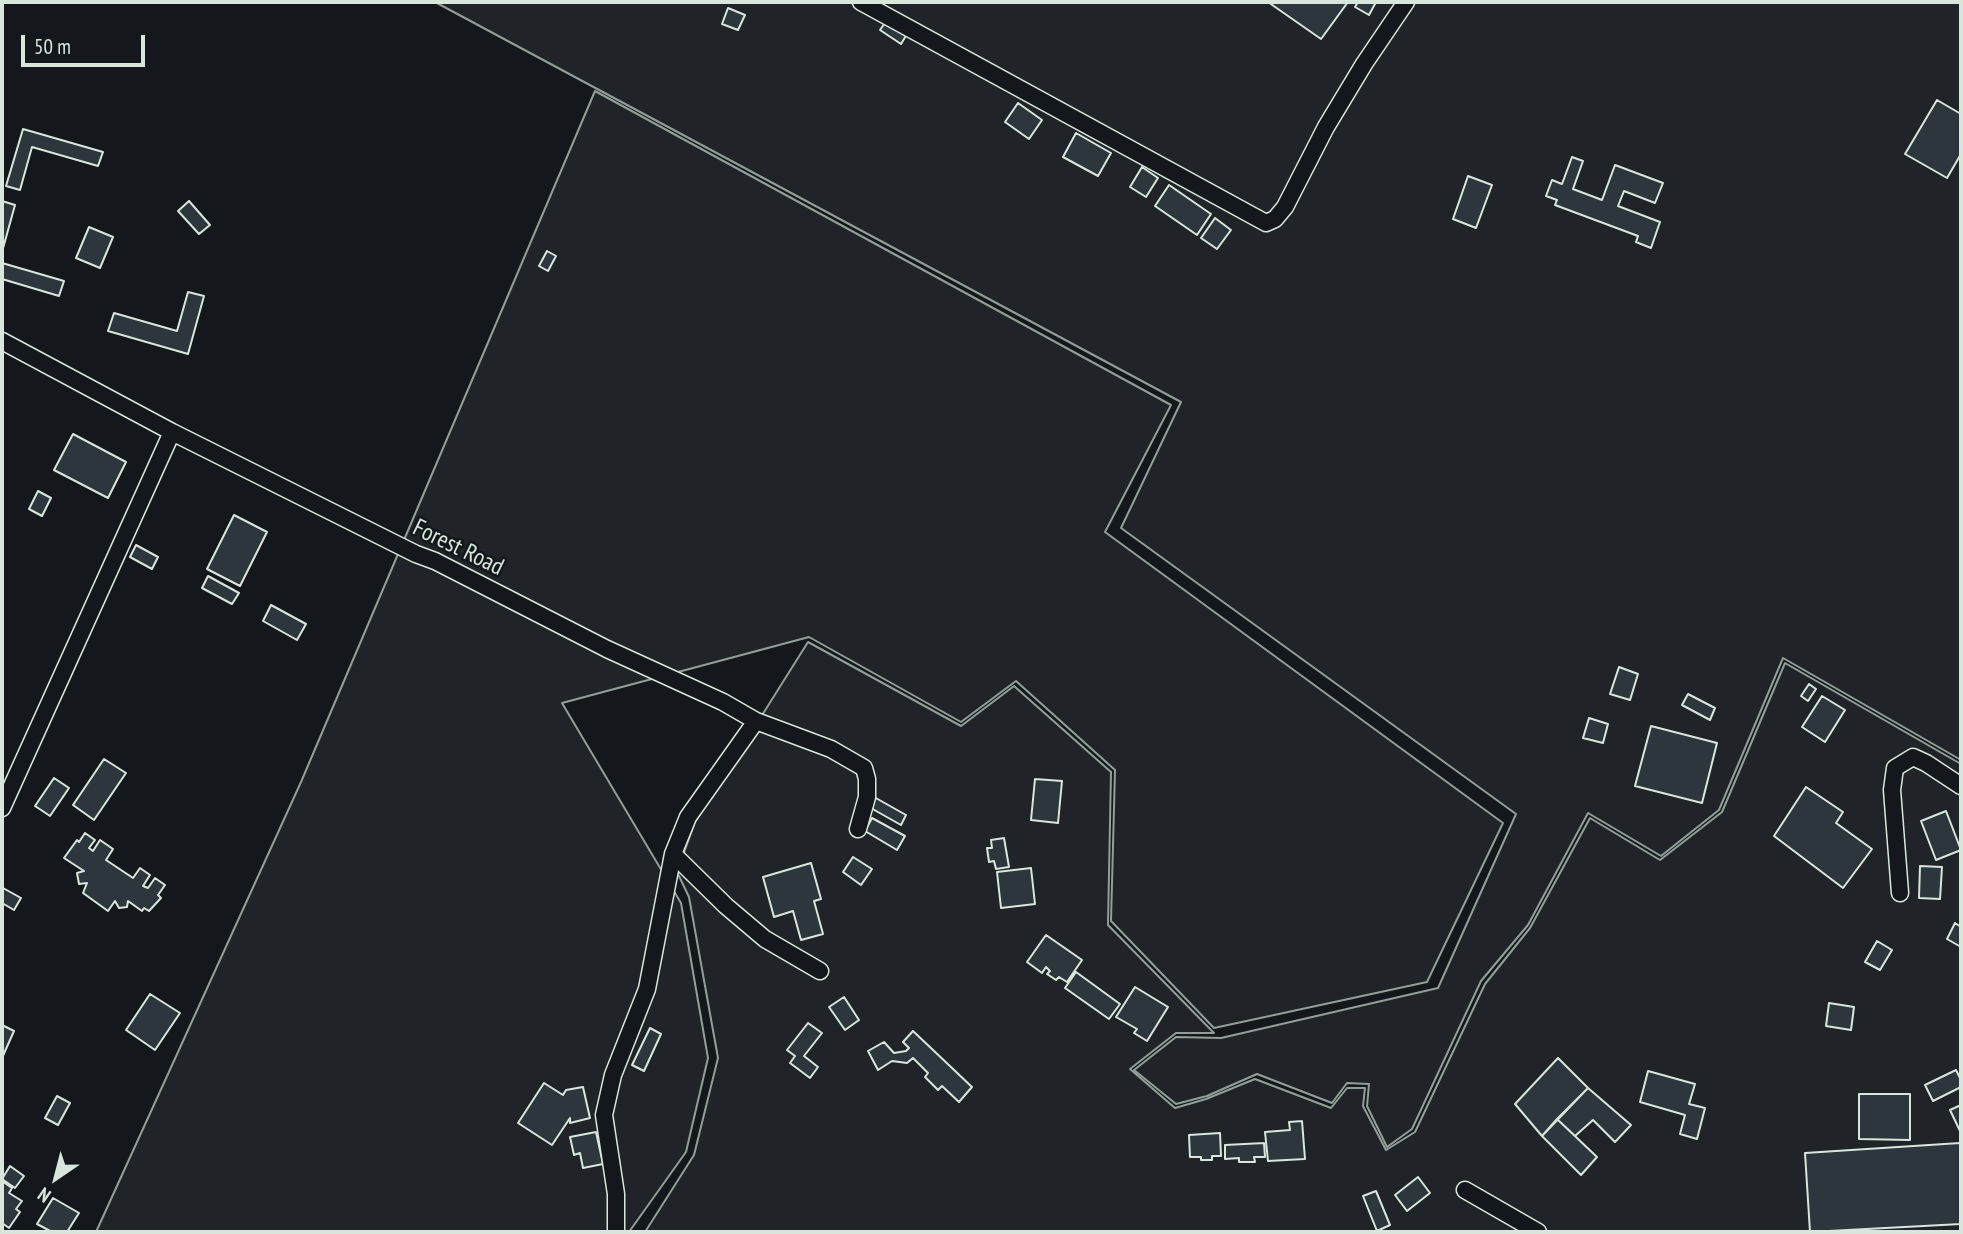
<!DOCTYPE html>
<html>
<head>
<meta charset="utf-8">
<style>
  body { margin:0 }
  #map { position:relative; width:1963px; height:1234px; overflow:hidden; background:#14181c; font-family:"PT Sans Narrow",sans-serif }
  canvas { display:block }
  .frame { position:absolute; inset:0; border:4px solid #d8e6dc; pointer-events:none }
  .north { position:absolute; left:21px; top:1143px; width:70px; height:70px; -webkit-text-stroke:5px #14181c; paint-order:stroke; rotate:215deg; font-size:19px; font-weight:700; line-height:28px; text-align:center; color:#d8e6dc }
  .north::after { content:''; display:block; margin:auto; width:24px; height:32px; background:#d8e6dc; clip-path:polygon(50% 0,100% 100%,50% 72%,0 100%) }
  .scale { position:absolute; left:21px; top:35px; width:124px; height:32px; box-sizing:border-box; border:4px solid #d8e6dc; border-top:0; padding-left:9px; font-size:21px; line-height:24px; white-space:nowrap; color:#d8e6dc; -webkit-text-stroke:5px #14181c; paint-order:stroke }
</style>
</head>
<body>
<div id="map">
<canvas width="1963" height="1234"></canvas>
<div class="frame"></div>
<div class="north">N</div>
<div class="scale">50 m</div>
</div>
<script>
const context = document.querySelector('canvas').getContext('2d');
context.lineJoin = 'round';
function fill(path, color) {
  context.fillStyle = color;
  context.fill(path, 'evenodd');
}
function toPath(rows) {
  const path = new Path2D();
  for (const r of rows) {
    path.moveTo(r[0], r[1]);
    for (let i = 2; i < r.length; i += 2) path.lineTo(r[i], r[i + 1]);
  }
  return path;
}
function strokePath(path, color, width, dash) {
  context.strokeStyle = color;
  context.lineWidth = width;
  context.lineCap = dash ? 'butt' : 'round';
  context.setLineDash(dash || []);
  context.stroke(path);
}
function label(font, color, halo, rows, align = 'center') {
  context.font = font + ' "PT Sans Narrow",sans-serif';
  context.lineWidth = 5;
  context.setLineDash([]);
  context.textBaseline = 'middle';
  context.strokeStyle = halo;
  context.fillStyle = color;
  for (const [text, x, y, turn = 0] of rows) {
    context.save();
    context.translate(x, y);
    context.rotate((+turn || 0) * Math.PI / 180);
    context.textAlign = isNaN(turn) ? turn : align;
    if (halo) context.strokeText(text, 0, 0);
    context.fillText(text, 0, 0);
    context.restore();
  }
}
const green = toPath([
  [435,2,1961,2,1961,760,1783,658,1719,810,1661,856,1588,813,1528,925,1481,981,1412,1129,1387,1147,1367,1106,1369,1084,1347,1083,1332,1103,1257,1074,1207,1096,1176,1104,1134,1070,1176,1037,1221,1038,1438,988,1516,814,1121,528,1181,402,435,2],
  [595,91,1171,405,1105,532,1503,823,1427,982,1214,1028,1111,921,1115,770,1016,681,961,722,809,637,562,703,681,903,708,1058,686,1152,629,1232,96,1232,301,782,595,91],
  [808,642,961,726,1014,686,1111,772,1108,925,1214,1033,1176,1033,1130,1069,1175,1108,1206,1099,1255,1079,1331,1108,1347,1088,1365,1088,1363,1106,1386,1150,1415,1132,1485,984,1530,928,1590,818,1660,860,1722,812,1785,663,1961,764,1961,1232,645,1232,694,1155,718,1058,689,897,677,872,695,822,808,642]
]);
fill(green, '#202428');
strokePath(green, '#939e99', 2);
const building = toPath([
  [1268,2,1348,2,1321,39,1268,2],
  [1358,2,1376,2,1369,15,1355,7,1358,2],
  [728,8,745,15,738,30,722,24,728,8],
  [887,20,907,34,901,44,880,30,887,20],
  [1937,100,1961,114,1961,154,1947,178,1905,154,1937,100],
  [1018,103,1042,120,1029,139,1005,122,1018,103],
  [23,129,103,152,98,166,32,147,20,190,6,186,23,129],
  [1076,133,1111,153,1098,176,1063,157,1076,133],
  [1572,157,1583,161,1573,189,1602,200,1615,165,1663,183,1655,203,1624,191,1618,206,1660,222,1651,248,1636,242,1638,236,1555,205,1557,200,1546,196,1552,180,1562,184,1572,157],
  [1142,167,1158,178,1146,197,1130,187,1142,167],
  [1468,176,1492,185,1476,228,1453,219,1468,176],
  [1169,185,1211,214,1197,235,1155,206,1169,185],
  [2,201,15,205,2,252,2,201],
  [189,201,210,225,199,234,178,211,189,201],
  [1215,218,1231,230,1217,249,1201,238,1215,218],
  [89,227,113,237,100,268,76,258,89,227],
  [547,251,556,256,548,271,539,266,547,251],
  [2,263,64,281,59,296,2,279,2,263],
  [188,292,204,296,188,354,108,331,114,313,177,331,188,292],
  [73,434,126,462,108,498,54,470,73,434],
  [38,491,51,498,42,516,29,509,38,491],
  [234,515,267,532,240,586,207,569,234,515],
  [136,545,158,557,152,569,130,557,136,545],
  [208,576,239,593,232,604,202,588,208,576],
  [271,605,306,624,297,640,263,621,271,605],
  [1619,667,1638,674,1630,700,1610,694,1619,667],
  [1809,684,1816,689,1808,701,1801,696,1809,684],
  [1688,694,1715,708,1710,720,1682,705,1688,694],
  [1822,696,1845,710,1825,742,1802,727,1822,696],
  [1589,718,1608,724,1603,743,1583,738,1589,718],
  [1651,726,1717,743,1702,803,1635,786,1651,726],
  [104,759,126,773,94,820,73,805,104,759],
  [54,778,69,788,50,816,35,806,54,778],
  [1035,779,1062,781,1058,823,1031,820,1035,779],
  [1806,787,1843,812,1836,823,1872,849,1843,888,1774,836,1806,787],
  [874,797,906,815,901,825,869,807,874,797],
  [1946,811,1961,850,1936,860,1921,821,1946,811],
  [872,818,905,836,897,850,865,831,872,818],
  [85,833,95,840,89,848,93,851,100,840,113,849,106,860,133,878,140,868,150,875,143,886,148,888,155,878,165,885,158,895,161,898,149,911,144,908,142,911,128,901,127,907,119,908,115,901,108,911,83,893,87,883,79,884,77,873,84,871,64,858,77,840,79,842,85,833],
  [1004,838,1009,867,996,869,994,861,989,862,987,848,992,848,991,840,1004,838],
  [853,857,872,869,861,885,843,872,853,857],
  [811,863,821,899,814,901,823,934,801,940,793,911,774,917,763,877,811,863],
  [1920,866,1942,867,1940,899,1919,898,1920,866],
  [1031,868,1035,904,1001,908,997,872,1031,868],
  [3,888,21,898,14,910,2,903,3,888],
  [1955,923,1961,927,1961,947,1947,939,1955,923],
  [1046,935,1082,960,1067,982,1059,977,1056,980,1047,974,1050,971,1046,967,1042,973,1027,962,1046,935],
  [1877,941,1892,950,1880,970,1865,962,1877,941],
  [1076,972,1120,1004,1109,1019,1065,988,1076,972],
  [1135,987,1168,1007,1147,1041,1134,1033,1137,1029,1116,1017,1135,987],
  [150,994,180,1013,155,1050,126,1030,150,994],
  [844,997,859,1020,845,1030,829,1007,844,997],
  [1829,1003,1854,1007,1851,1030,1826,1026,1829,1003],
  [808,1023,822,1033,804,1056,818,1067,810,1078,790,1063,795,1056,787,1050,808,1023],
  [2,1025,14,1031,2,1058,2,1025],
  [650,1028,661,1034,644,1071,632,1065,650,1028],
  [913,1031,972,1087,959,1102,942,1086,938,1090,925,1077,928,1073,913,1058,907,1063,892,1061,878,1070,868,1051,884,1042,894,1053,906,1051,909,1048,903,1042,913,1031],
  [1558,1058,1588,1088,1542,1136,1515,1104,1558,1058],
  [1956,1070,1961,1080,1961,1087,1933,1101,1925,1085,1956,1070],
  [1648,1071,1695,1084,1689,1104,1705,1108,1697,1139,1680,1134,1685,1115,1640,1102,1648,1071],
  [544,1083,563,1095,566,1090,583,1087,590,1118,570,1123,570,1118,552,1145,518,1123,544,1083],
  [1588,1088,1631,1125,1615,1142,1593,1120,1575,1136,1557,1119,1588,1088],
  [1859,1094,1910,1094,1910,1140,1859,1139,1859,1094],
  [57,1096,70,1103,58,1125,45,1118,57,1096],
  [1961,1105,1961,1131,1960,1131,1950,1110,1961,1105],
  [1557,1119,1597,1157,1581,1175,1542,1136,1557,1119],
  [1302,1121,1305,1159,1268,1161,1265,1132,1290,1130,1289,1122,1302,1121],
  [596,1132,603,1164,583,1168,580,1153,574,1155,570,1137,596,1132],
  [1220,1133,1221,1156,1212,1156,1212,1160,1201,1160,1201,1157,1190,1157,1189,1135,1220,1133],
  [1264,1143,1265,1157,1254,1157,1255,1162,1239,1162,1239,1158,1225,1159,1225,1145,1264,1143],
  [1960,1143,1961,1224,1810,1232,1805,1153,1960,1143],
  [10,1166,24,1176,15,1188,2,1179,10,1166],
  [1418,1177,1430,1193,1407,1211,1395,1195,1418,1177],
  [2,1181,12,1188,9,1193,22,1201,16,1209,20,1212,9,1228,2,1223,2,1181],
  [1376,1191,1390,1225,1377,1231,1363,1196,1376,1191],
  [53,1198,79,1213,67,1232,52,1232,37,1224,53,1198]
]);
fill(building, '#2c363c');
strokePath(building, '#d8e6dc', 2);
const minor = toPath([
  [861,2,1266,223,1275,219,1285,207,1326,127,1364,64,1406,2],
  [2,341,172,432,416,554,435,561,607,649,723,702,756,721,688,817,673,854,647,989,613,1075,604,1115,616,1194,616,1232],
  [756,721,831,749,864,768,867,779,867,797,858,829],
  [2,808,172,432],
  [673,854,726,906,765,939,820,971],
  [1900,893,1892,790,1895,768,1913,757,1926,763,1961,786],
  [1465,1190,1538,1232]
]);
strokePath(minor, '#d8e6dc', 19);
strokePath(minor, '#14181c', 16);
label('24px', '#d8e6dc', '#14181c', [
  ["Forest Road",458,548,26]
]);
</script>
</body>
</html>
